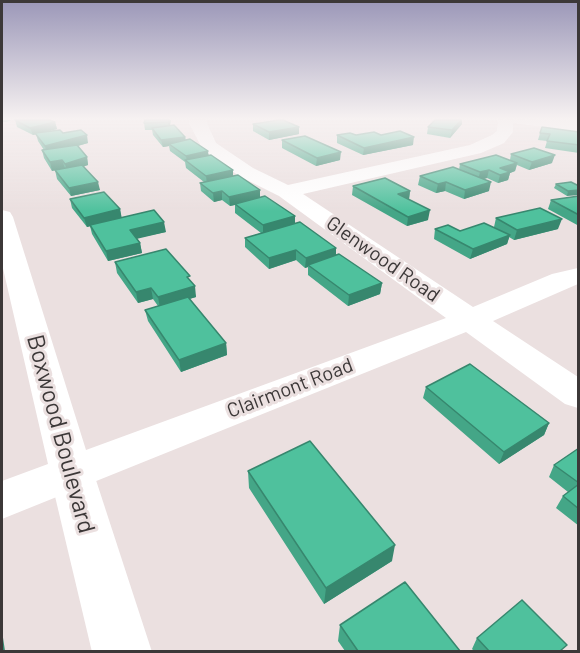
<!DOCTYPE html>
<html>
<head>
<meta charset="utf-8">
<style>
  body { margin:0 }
  #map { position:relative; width:580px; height:653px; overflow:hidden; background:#ebe0e0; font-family:Barlow,sans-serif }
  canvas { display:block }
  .frame { position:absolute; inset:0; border:3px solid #3c3838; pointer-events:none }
</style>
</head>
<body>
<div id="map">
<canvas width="580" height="653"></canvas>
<div class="frame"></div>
</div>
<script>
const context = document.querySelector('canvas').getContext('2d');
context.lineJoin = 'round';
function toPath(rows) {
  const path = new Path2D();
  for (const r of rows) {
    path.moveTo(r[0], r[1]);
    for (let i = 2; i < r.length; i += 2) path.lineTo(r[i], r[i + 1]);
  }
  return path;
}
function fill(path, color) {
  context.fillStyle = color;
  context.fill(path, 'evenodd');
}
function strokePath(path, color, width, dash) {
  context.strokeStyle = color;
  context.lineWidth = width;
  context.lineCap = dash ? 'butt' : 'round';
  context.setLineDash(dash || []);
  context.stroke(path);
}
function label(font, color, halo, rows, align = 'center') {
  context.font = font + ' Barlow,sans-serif';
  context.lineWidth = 6;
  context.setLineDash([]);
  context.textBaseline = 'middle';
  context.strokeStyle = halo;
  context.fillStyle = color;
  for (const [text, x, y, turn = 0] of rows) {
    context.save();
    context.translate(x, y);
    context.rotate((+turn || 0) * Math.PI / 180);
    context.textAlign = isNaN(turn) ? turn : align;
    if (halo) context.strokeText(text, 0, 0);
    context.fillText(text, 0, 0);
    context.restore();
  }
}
fill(toPath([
  [190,119,205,119,216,143,253,168,288,185,470,145,492,135,497,131,498,119,578,121,578,131,513,123,513,132,504,143,481,153,303,194,473,307,552,274,578,268,578,284,493,321,578,377,578,408,565,404,466,332,2,519,2,481,48,464,2,264,2,210,10,212,13,217,86,450,446,318,279,196,239,176,203,150,189,123,190,119]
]), '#fff');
fill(toPath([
  [71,453,87,458,93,471,152,652,92,652,49,471,55,458,71,453]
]), '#fff');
fill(toPath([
  [2,120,12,120,7,122,2,122],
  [15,120,55,122,57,129,47,132,63,133,88,143,78,146,87,157,88,165,84,166,100,190,71,196,57,179,55,170,52,171,44,158,42,150,44,150,38,141,36,134,33,135,17,127],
  [145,120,171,120,170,126,185,137,186,140,209,155,260,198,295,216,295,224,336,255,382,283,380,294,348,306,308,275,308,267,305,268,296,260,269,269,245,247,245,238,261,233,235,213,235,205,230,206,222,200,214,202,201,191,200,183,204,182,186,168,185,162,170,151,169,146,163,147,153,135,152,130,145,130,144,123],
  [253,124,299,134,269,140,253,131],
  [462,124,450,138,427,134,428,127],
  [579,132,579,153,545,148,547,141,538,140,540,133],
  [337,135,356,135,413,145,363,155,337,143],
  [282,140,340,160,316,166,282,148],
  [511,154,552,163,529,170,517,165,515,171,510,173,508,180,498,183,487,178,483,179,489,191,464,199,445,191,436,193,418,185,420,176,459,170,460,164,510,160],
  [556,184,579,186,567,196,554,188],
  [353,186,410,191,409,199,428,220,407,226,352,195],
  [579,196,579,226,548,209,551,200],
  [70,199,120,209,121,218,166,232,137,238,140,243,142,253,108,261,92,234,90,226,87,227,72,208],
  [496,218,558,229,514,240,509,237,507,244,470,259,434,239,435,229,460,231,494,227],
  [115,262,191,281,196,297,189,299,226,343,227,355,181,372,148,321,145,310,158,306,153,299,138,303,117,273],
  [426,387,549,423,544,435,499,464,423,398],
  [579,448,579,526,556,508,563,496,568,492,549,477,554,465],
  [248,471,392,561,324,604,249,488],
  [340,625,460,651,345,651,338,641],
  [477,638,562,651,474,651,472,649]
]), '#44a687');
fill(toPath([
  [169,120,171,120,169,129,168,122],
  [461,120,462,120,462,124,450,138,452,130],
  [55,122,57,129,33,135,30,128],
  [299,127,299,134,269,140,269,132],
  [87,135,88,143,47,154,45,146],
  [185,137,186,144,169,144,169,146,163,147,161,140],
  [414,137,413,145,363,155,364,148],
  [208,151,209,159,187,162,186,156],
  [341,152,340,160,316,166,317,158],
  [555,155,552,163,529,170,532,162],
  [87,157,88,165,67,172,65,164],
  [62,160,65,168,52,171,50,162],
  [517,163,515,171,510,173,508,180,498,183,500,175,500,168],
  [233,170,233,178,207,184,206,176],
  [489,170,487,178,478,181,480,172],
  [98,182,100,190,71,196,69,188],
  [446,182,445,191,436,193,438,184],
  [491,182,489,191,464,199,465,190],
  [260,190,260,199,230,206,229,197],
  [579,190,579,195,567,196,568,191],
  [222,191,222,200,214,202,213,193],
  [410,191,409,199,398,194],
  [120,209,122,219,87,227,84,218],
  [430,210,428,220,407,226,408,217],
  [295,216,295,225,263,234,263,225],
  [562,219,558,229,514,240,517,230],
  [164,222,166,232,132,240,130,230],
  [510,235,507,244,470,259,473,249],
  [140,243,142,253,108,261,106,251],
  [336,248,336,258,308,265,308,267,305,268,306,258],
  [296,250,296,260,269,269,269,258],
  [382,283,380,294,348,306,349,295],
  [195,286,196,297,160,308,158,297],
  [151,288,153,299,138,303,136,292],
  [226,343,227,355,181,372,179,360],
  [549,423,544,435,499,464,504,452],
  [395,545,392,561,324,604,326,588],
  [2,631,5,651,2,651]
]), '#37876e');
const building = toPath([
  [15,120,49,120,55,122,30,128,15,120],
  [145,120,169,120,168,122,144,123,145,120],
  [279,120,283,120,299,127,269,132,253,124,279,120],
  [435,120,461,120,452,130,428,127,435,120],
  [174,125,185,137,161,140,152,128,174,125],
  [542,127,579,132,579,145,547,141,550,134,540,133,542,127],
  [60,130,63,133,81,130,87,135,45,146,35,133,60,130],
  [400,131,414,137,364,148,337,135,350,133,356,135,374,132,381,135,400,131],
  [305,136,341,152,317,158,282,140,305,136],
  [190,139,208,151,186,156,169,144,190,139],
  [77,145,87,157,65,164,62,160,50,162,42,150,77,145],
  [534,148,555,155,532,162,511,154,534,148],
  [211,155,233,170,206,176,185,160,211,155],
  [496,155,517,163,500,168,510,172,500,175,489,170,480,172,460,164,496,155],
  [82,165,98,182,69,188,55,170,82,165],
  [453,167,491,182,465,190,446,182,438,184,420,176,453,167],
  [238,175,260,190,229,197,222,191,213,193,200,183,238,175],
  [385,178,410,191,398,194,430,210,408,217,353,186,385,178],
  [571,182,579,186,579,190,568,191,556,184,571,182],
  [104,192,120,209,84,218,70,199,104,192],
  [265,196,295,216,263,225,235,204,265,196],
  [579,196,579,215,551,200,579,196],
  [540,208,562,219,517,230,496,218,540,208],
  [154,210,164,222,130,230,140,243,106,251,90,225,154,210],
  [300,222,336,248,306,258,296,250,269,258,245,238,300,222],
  [484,223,510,235,473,249,435,229,448,225,460,231,484,223],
  [166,249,190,276,187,277,195,286,158,297,151,288,136,292,115,262,166,249],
  [339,254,382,283,349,295,308,265,339,254],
  [188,297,226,343,179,360,145,310,188,297],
  [470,364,549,423,504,452,426,387,470,364],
  [310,441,395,545,326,588,248,471,310,441],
  [579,448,579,483,554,465,579,448],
  [579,484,579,509,563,496,579,484],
  [405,582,460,651,358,651,340,625,405,582],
  [522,600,567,645,560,651,489,651,477,638,522,600]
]);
fill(building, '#4fc19d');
strokePath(building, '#37876e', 1.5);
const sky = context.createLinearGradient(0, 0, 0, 211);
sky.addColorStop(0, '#9b97b8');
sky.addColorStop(0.56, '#f6f1f1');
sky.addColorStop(1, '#f6f1f100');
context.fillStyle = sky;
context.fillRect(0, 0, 580, 211);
label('20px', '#3c3838', '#ebe0e0', [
  ["Glenwood Road",383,259,35],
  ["Clairmont Road",290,388,-21]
]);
label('24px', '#3c3838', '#ebe0e0', [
  ["Boxwood Boulevard",61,434,75]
]);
</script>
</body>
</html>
